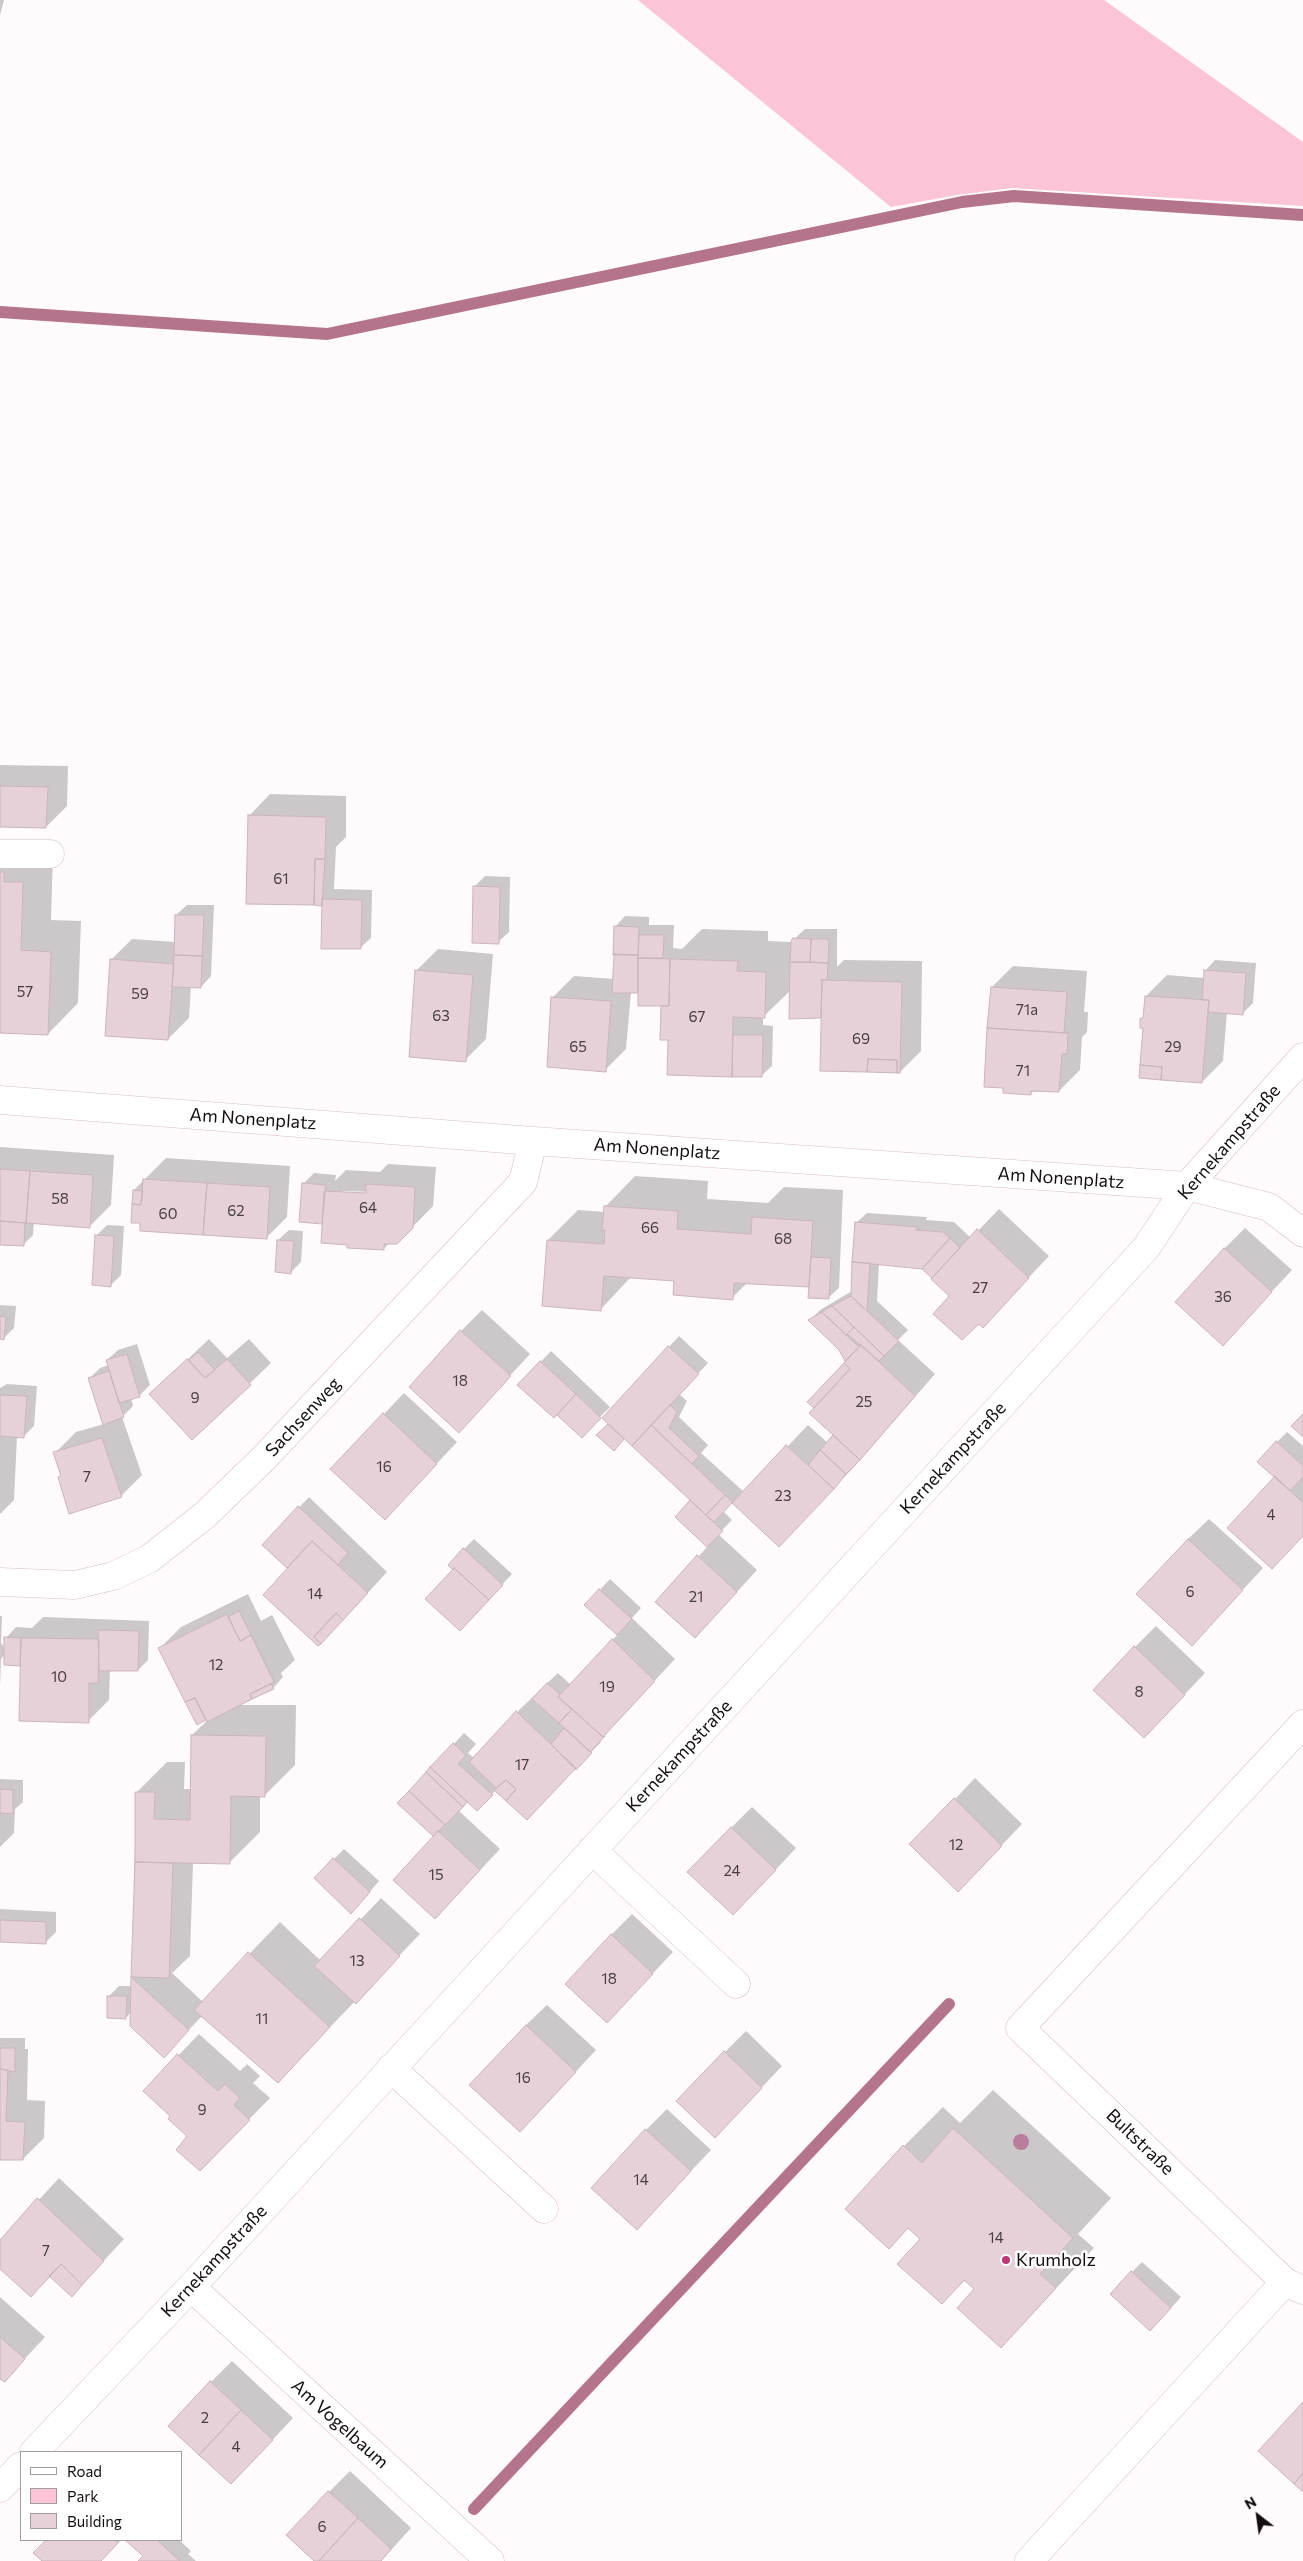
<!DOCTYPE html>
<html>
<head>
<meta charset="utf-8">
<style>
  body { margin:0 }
  #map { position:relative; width:1303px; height:2561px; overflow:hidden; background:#fffafc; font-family:Commissioner,sans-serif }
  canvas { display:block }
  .legend { position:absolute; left:20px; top:2451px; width:162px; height:90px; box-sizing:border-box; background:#fff; border:1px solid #a19e9f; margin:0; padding:6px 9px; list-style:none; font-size:15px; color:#140d0f }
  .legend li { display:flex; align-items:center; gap:10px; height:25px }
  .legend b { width:25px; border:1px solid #a19e9f }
  .north { position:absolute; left:1233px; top:2491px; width:50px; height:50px; -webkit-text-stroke:4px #fff; paint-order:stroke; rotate:330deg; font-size:14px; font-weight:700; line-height:20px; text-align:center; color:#140d0f }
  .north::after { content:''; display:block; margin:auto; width:18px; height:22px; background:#140d0f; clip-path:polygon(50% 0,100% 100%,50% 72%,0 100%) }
</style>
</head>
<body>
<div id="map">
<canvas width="1303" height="2561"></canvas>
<ul class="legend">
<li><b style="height:6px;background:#fff"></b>Road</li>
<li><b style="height:14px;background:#fbc4d7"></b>Park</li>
<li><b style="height:14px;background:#e6d1d8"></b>Building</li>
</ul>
<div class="north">N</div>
</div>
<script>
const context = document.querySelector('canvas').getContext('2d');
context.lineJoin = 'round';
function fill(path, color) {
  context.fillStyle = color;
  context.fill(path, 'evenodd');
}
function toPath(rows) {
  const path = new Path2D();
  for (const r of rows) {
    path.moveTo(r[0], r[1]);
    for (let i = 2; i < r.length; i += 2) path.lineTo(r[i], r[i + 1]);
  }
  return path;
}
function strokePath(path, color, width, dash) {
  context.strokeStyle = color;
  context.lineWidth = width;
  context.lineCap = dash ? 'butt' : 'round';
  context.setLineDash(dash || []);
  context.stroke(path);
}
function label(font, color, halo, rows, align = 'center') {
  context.font = font + ' Commissioner,sans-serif';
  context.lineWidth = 5;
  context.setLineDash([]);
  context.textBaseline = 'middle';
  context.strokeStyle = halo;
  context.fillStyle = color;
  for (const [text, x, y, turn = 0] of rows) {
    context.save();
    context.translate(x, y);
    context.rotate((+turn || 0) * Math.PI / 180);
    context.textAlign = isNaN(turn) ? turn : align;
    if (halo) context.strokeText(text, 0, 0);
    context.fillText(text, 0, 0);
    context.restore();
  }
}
fill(toPath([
  [638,0,1104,0,1303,142,1303,206,1012,188,957,195,891,207]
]), '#fbc4d7');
fill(toPath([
  [0,0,4,0,0,15],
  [0,765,68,766,67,806,46,827,0,826],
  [270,794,346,796,346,837,336,847,334,889,372,890,371,938,360,948,249,816],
  [0,850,53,852,51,920,81,921,78,1003,48,1034,0,1032],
  [485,876,510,877,509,932,498,942,474,887],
  [187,905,214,905,211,976,201,987,191,986,189,1018,168,1039,111,960,132,939,175,942,176,915],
  [625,916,649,917,649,925,674,925,673,948,682,949,702,929,768,931,768,941,791,942,805,929,837,929,837,967,844,960,922,961,921,1051,900,1072,822,1017,790,1018,791,990,763,1017,763,1025,773,1026,772,1066,761,1076,668,1074,670,1038,662,1005,639,992,631,992,626,1049,605,1070,553,997,574,976,614,979,615,927],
  [438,949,493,954,486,1039,465,1060,417,970],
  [1215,960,1256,963,1253,1003,1243,1013,1227,1012,1223,1061,1202,1082,1144,1027,1142,1019,1145,1015,1146,996,1167,975,1204,978,1205,971],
  [1013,966,1087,971,1084,1012,1088,1012,1087,1032,1082,1037,1080,1070,1059,1091,1035,1090,1031,1093,1005,1087,992,987],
  [0,1147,114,1155,111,1205,90,1226,34,1222,33,1235,23,1245,0,1244],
  [166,1158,290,1166,287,1217,266,1238,141,1222,134,1190],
  [388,1164,436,1167,433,1206,397,1243,390,1243,383,1249,348,1243,323,1220,303,1184,314,1173,336,1175,335,1181,346,1170,380,1172],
  [343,1191,372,1192,372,1195,343,1193],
  [635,1176,708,1181,707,1199,768,1203,784,1187,843,1190,839,1288,828,1298,810,1286,748,1282,732,1298,675,1280,631,1277,601,1309,548,1240,578,1210,604,1212,605,1207],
  [999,1209,1049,1256,983,1326,951,1296,941,1270,879,1263,877,1301,908,1330,898,1340,935,1374,854,1467,779,1545,732,1501,723,1511,732,1520,718,1534,757,1570,715,1616,657,1602,708,1546,677,1517,692,1500,625,1438,614,1449,598,1435,609,1424,604,1418,679,1336,708,1363,679,1394,687,1401,679,1417,708,1445,701,1453,744,1492,808,1425,828,1443,835,1436,855,1353,840,1349,810,1320,820,1310,852,1291,856,1223,867,1213,927,1217,926,1220,954,1222,971,1238],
  [107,1225,124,1226,121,1275,111,1285,96,1236],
  [1245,1228,1292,1270,1223,1344,1224,1249],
  [289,1230,303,1231,301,1262,291,1272,278,1240],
  [0,1305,16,1306,14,1328,4,1338,0,1338],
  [482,1310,530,1354,459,1431,461,1331],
  [209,1339,227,1358,249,1339,271,1363,192,1439,151,1394],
  [137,1344,150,1385,139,1396,131,1398,133,1406,122,1417,142,1475,121,1496,62,1475,55,1453,76,1432,104,1424,90,1378,100,1368,109,1365,107,1360,118,1350],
  [551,1351,610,1407,581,1436,557,1413,519,1385],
  [7,1384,37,1386,34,1426,24,1436,17,1436,14,1500,0,1514,0,1388],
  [404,1393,457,1442,385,1519,384,1414],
  [1287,1432,1303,1446,1303,1536,1272,1567,1277,1442],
  [309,1497,387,1572,364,1597,289,1568,263,1545],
  [1209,1519,1263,1568,1212,1623,1188,1539],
  [474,1539,512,1574,470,1619,454,1570,464,1549],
  [610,1579,641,1608,632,1618,675,1659,612,1726,600,1741,601,1742,577,1767,496,1790,477,1810,467,1800,458,1810,500,1849,456,1896,395,1879,439,1832,399,1803,464,1733,476,1744,468,1753,474,1758,517,1712,558,1673,571,1685,618,1634,586,1605],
  [248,1594,261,1621,272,1615,295,1660,281,1673,283,1677,273,1688,239,1705,296,1705,295,1765,265,1795,260,1795,260,1832,229,1863,193,1862,190,1956,172,1973,203,2002,280,1922,321,1961,381,1898,420,1934,277,2082,202,2016,184,2035,131,2012,126,2018,109,1996,119,1986,132,1986,136,1793,167,1762,185,1762,184,1789,192,1789,192,1735,210,1718,197,1723,160,1648,181,1627],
  [0,1616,2,1616,1,1643,5,1648,6,1638,16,1627,32,1628,43,1617,149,1621,148,1660,138,1670,110,1670,109,1700,88,1721,21,1664,5,1664,5,1654,1,1659,0,1688],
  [1156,1626,1205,1673,1165,1715,1135,1647],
  [975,1778,1022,1824,979,1869,955,1799],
  [0,1779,23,1780,23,1802,15,1809,14,1833,0,1847],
  [752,1807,796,1848,754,1893,731,1828],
  [344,1849,379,1881,361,1902,315,1878],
  [0,1909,56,1912,56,1932,45,1943,0,1941],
  [632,1914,673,1952,628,2000,611,1935],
  [547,2005,596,2050,541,2109,526,2025],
  [746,2031,782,2066,736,2115,725,2052],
  [199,2034,240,2071,247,2064,260,2076,253,2083,270,2098,220,2149,189,2136,172,2116,144,2091],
  [0,2038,25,2038,25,2049,28,2049,27,2100,45,2101,44,2138,23,2159,0,2159],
  [993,2090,1111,2198,1078,2234,1094,2248,1001,2347,975,2289,965,2280,942,2303,922,2239,909,2227,889,2247,904,2146,943,2107,960,2123],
  [667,2109,711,2150,657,2207,646,2130],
  [59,2178,124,2239,72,2295,51,2276,31,2295,0,2267,0,2242],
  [1142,2262,1181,2297,1161,2319,1132,2272],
  [0,2297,45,2337,5,2380,0,2379],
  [232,2361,293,2418,252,2462,211,2382],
  [350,2471,411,2528,381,2561,316,2561,329,2492],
  [47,2540,121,2540,101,2561,44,2561,35,2553],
  [127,2540,179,2540,191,2551,188,2554,196,2561,140,2561,145,2556]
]), '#0003');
strokePath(toPath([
  [0,312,327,334,962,202,1014,196,1303,215],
  [474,2509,949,2004]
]), '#b4748c', 12);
const building = toPath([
  [0,786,48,787,46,828,0,827,0,786],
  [248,815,326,817,325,859,315,859,314,905,246,904,248,815],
  [315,859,325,859,322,906,314,905,315,859],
  [0,872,4,872,4,882,23,882,21,950,51,952,48,1035,0,1033,0,872],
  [473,886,500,887,499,944,472,943,473,886],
  [322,899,362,900,361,949,321,949,322,899],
  [175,915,204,915,202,956,174,955,175,915],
  [614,926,639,927,638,955,613,955,614,926],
  [639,935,664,935,663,958,638,958,639,935],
  [793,938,811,939,810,962,790,962,791,941,793,938],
  [811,939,826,939,829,941,828,963,810,962,811,939],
  [614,954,638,955,638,993,612,993,614,954],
  [174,955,202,956,201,988,172,987,174,955],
  [638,958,670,959,669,1006,638,1006,638,958],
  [110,959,174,964,168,1040,105,1036,110,959],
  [670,959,738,961,737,971,766,972,765,1018,733,1017,732,1077,667,1075,668,1040,660,1040,661,1006,669,1006,670,959],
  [790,962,828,963,827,980,822,980,821,1018,789,1019,790,962],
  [415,970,473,975,466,1062,409,1057,415,970],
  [1204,970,1246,973,1243,1015,1208,1012,1209,1000,1202,1000,1204,970],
  [822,980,902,982,900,1073,897,1073,897,1060,868,1059,867,1072,820,1071,822,980],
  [991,987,1067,992,1064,1033,987,1028,991,987],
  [1145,996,1209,1000,1202,1083,1161,1080,1162,1067,1140,1065,1143,1028,1140,1028,1140,1018,1143,1018,1145,996],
  [551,997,611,1001,606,1072,547,1067,551,997],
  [987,1028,1068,1033,1067,1054,1062,1054,1059,1092,1031,1091,1031,1095,1003,1093,1003,1088,984,1087,987,1028],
  [733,1035,763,1035,762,1077,732,1077,733,1035],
  [868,1059,897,1060,897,1073,867,1072,868,1059],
  [1140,1065,1162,1067,1161,1080,1139,1078,1140,1065],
  [0,1169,30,1171,26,1223,0,1221,0,1169],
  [30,1171,93,1175,90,1228,26,1223,30,1171],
  [143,1179,207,1183,203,1235,140,1231,140,1223,131,1223,132,1204,141,1205,143,1179],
  [207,1183,270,1187,267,1239,203,1235,207,1183],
  [302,1183,326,1185,322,1224,299,1222,302,1183],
  [366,1184,415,1187,413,1228,397,1244,384,1244,384,1250,347,1248,347,1245,321,1243,324,1191,366,1193,366,1184],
  [133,1190,143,1191,141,1205,132,1204,133,1190],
  [604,1206,678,1211,677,1229,751,1234,752,1217,813,1221,809,1287,734,1283,733,1300,673,1295,674,1281,604,1276,601,1311,542,1306,547,1240,604,1244,605,1230,602,1231,604,1206],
  [0,1221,25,1223,24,1246,0,1245,0,1221],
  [855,1222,917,1227,916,1230,943,1232,950,1238,922,1269,852,1262,855,1222],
  [977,1229,1029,1278,983,1328,979,1324,962,1340,933,1314,949,1296,931,1279,977,1229],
  [95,1235,114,1236,111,1287,92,1285,95,1235],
  [950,1238,960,1248,932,1278,922,1269,950,1238],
  [277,1240,294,1241,291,1274,275,1272,277,1240],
  [1224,1248,1272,1292,1223,1346,1175,1302,1224,1248],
  [811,1257,831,1258,829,1299,808,1298,811,1257],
  [852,1262,870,1263,867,1311,851,1296,852,1262],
  [851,1296,899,1341,884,1356,832,1306,851,1296],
  [832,1306,854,1327,846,1335,822,1312,832,1306],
  [822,1312,859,1347,845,1361,839,1350,808,1320,822,1312],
  [0,1316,6,1317,4,1340,0,1339,0,1316],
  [854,1327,884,1356,879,1361,847,1334,854,1327],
  [460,1330,511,1376,459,1433,409,1387,460,1330],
  [861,1345,915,1396,860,1460,809,1413,850,1369,844,1363,861,1345],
  [668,1346,699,1374,632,1446,602,1418,668,1346],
  [198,1352,215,1370,205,1378,189,1360,198,1352],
  [127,1354,140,1397,119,1403,106,1360,127,1354],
  [187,1359,205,1378,227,1359,251,1385,192,1440,149,1394,187,1359],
  [540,1361,576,1394,554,1418,517,1385,540,1361],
  [844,1363,850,1369,814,1408,807,1402,844,1363],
  [109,1371,124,1417,103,1425,88,1378,109,1371],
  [576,1394,601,1418,582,1438,557,1415,576,1394],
  [0,1395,27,1396,24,1438,0,1436,0,1395],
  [670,1405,677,1412,669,1428,699,1456,692,1464,651,1425,670,1405],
  [383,1413,437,1464,385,1520,330,1469,383,1413],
  [1303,1414,1303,1437,1291,1426,1303,1414],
  [608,1424,624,1439,614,1451,596,1435,608,1424],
  [651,1425,725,1495,706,1515,632,1446,651,1425],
  [833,1435,860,1460,846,1474,820,1450,833,1435],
  [102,1438,122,1497,69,1514,58,1477,61,1476,53,1452,102,1438],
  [1276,1441,1303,1466,1303,1477,1290,1491,1257,1462,1276,1441],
  [786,1445,834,1489,779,1547,732,1503,786,1445],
  [820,1450,846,1474,834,1489,808,1465,820,1450],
  [1275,1476,1303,1503,1303,1536,1272,1569,1227,1528,1275,1476],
  [725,1495,733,1502,714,1522,706,1515,725,1495],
  [690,1500,723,1531,707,1547,675,1517,690,1500],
  [298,1506,348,1553,338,1565,312,1541,287,1568,262,1545,298,1506],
  [1188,1539,1243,1590,1192,1646,1136,1594,1188,1539],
  [312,1541,368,1593,343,1620,336,1613,314,1637,321,1644,318,1646,263,1595,312,1541],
  [463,1548,503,1585,489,1600,454,1568,453,1570,448,1565,463,1548],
  [697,1555,737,1592,695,1638,655,1602,697,1555],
  [454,1568,489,1600,460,1631,425,1599,454,1568],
  [599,1589,632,1619,617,1635,584,1605,599,1589],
  [239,1611,251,1635,240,1641,228,1617,239,1611],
  [336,1613,343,1620,321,1644,314,1637,336,1613],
  [227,1614,240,1641,251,1635,274,1682,250,1694,252,1699,207,1722,195,1698,185,1702,158,1648,227,1614],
  [98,1630,139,1631,138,1671,99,1671,98,1630],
  [4,1637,21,1638,20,1666,4,1665,4,1637],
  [21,1638,99,1639,98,1683,89,1683,89,1723,19,1721,21,1638],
  [612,1639,655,1681,603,1737,558,1697,612,1639],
  [1134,1646,1185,1695,1144,1738,1093,1690,1134,1646],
  [547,1683,560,1694,558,1697,572,1709,559,1723,532,1699,547,1683],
  [271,1684,274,1689,252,1699,250,1694,271,1684],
  [195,1698,206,1720,197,1725,185,1702,195,1698],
  [572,1709,603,1737,605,1736,590,1752,559,1723,572,1709],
  [516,1711,576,1768,527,1820,506,1801,516,1789,506,1780,496,1788,469,1762,516,1711],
  [564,1728,592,1753,576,1770,551,1744,564,1728],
  [191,1735,266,1736,265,1797,231,1796,230,1864,135,1862,135,1792,155,1792,154,1819,190,1820,191,1735],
  [453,1743,466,1755,458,1764,493,1795,477,1811,430,1767,453,1743],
  [430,1767,467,1802,463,1807,426,1772,430,1767],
  [426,1772,463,1807,445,1825,409,1791,426,1772],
  [506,1780,516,1789,506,1801,494,1790,506,1780],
  [0,1789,13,1790,13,1814,0,1813,0,1789],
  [409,1791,445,1825,433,1836,397,1803,409,1791],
  [954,1798,1002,1846,958,1892,909,1844,954,1798],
  [731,1827,776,1870,733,1915,687,1872,731,1827],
  [438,1831,480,1870,435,1919,393,1880,438,1831],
  [333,1858,370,1892,351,1914,314,1878,333,1858],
  [135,1862,173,1863,169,1978,131,1977,135,1862],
  [359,1918,400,1956,356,2004,314,1966,359,1918],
  [0,1920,46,1922,46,1944,0,1942,0,1920],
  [611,1934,653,1974,607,2023,565,1984,611,1934],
  [248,1952,330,2027,278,2083,194,2010,248,1952],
  [131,1977,189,2030,164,2058,130,2026,131,1977],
  [107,1996,127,1996,126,2019,107,2018,107,1996],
  [526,2025,576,2072,520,2132,469,2085,526,2025],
  [0,2048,15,2048,15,2072,0,2069,0,2048],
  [724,2051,762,2088,715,2138,676,2101,724,2051],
  [177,2054,218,2091,225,2084,240,2098,234,2105,250,2120,200,2171,176,2150,187,2136,168,2119,170,2116,143,2091,177,2054],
  [0,2069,8,2070,6,2121,25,2122,23,2160,0,2160,0,2069],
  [953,2128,1073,2238,1040,2274,1056,2288,1001,2348,957,2308,974,2289,964,2280,942,2304,897,2264,920,2239,908,2228,889,2249,845,2209,903,2145,922,2163,953,2128],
  [645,2129,691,2171,637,2230,591,2188,645,2129],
  [37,2198,104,2261,82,2285,61,2264,31,2297,0,2269,0,2240,37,2198],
  [61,2264,82,2285,72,2297,49,2276,61,2264],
  [1131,2271,1171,2308,1150,2331,1110,2294,1131,2271],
  [0,2337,25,2359,5,2382,0,2379,0,2337],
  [210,2381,241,2410,199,2455,168,2426,210,2381],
  [1303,2402,1303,2473,1294,2484,1258,2451,1303,2402],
  [241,2410,273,2440,231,2484,199,2455,241,2410],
  [1303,2473,1303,2492,1294,2484,1303,2473],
  [328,2491,358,2518,319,2561,314,2561,286,2535,328,2491],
  [358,2518,391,2549,381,2561,319,2561,358,2518],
  [46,2540,114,2540,118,2543,101,2561,42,2561,33,2553,46,2540],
  [125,2540,157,2540,180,2561,138,2561,143,2556,125,2540]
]);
fill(building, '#e6d1d8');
strokePath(building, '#cab5bc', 1);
const minor = toPath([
  [0,854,50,854],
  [0,1100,533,1141,1187,1186,1269,1207,1303,1233],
  [0,1582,75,1585,113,1576,149,1559,205,1515,264,1458,523,1182,533,1141],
  [1303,1724,1020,2028,1285,2282,1303,2290],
  [592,1850,736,1984],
  [391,2068,544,2209],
  [191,2287,490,2561],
  [34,2452,191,2287,1146,1248,1187,1186,1303,1057],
  [0,2488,21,2466],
  [1029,2561,1285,2282]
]);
strokePath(minor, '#d4bfc6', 29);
strokePath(minor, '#fff', 28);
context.fillStyle = '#b87e9a';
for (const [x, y] of [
  [1021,2142]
]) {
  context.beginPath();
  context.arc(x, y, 8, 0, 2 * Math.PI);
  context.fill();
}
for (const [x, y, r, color] of [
  [1006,2260,5,"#be3776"]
]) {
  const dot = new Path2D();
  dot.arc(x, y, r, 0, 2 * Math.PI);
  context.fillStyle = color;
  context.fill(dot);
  strokePath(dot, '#fff', 2);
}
label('15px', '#483e41', null, [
  ["61",281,879],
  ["57",25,992],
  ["59",140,994],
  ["71a",1027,1010],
  ["63",441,1016],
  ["67",697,1017],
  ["69",861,1039],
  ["65",578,1047],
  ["29",1173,1047],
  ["71",1023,1071],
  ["58",60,1199],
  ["64",368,1208],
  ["62",236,1211],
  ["60",168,1214],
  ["66",650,1228],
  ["68",783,1239],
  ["27",980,1288],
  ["36",1223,1297],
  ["18",460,1381],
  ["9",195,1398],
  ["25",864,1402],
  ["16",384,1467],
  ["7",87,1477],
  ["23",783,1496],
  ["4",1271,1515],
  ["6",1190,1592],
  ["14",315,1594],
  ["21",696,1597],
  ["12",216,1665],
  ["10",59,1677],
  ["19",607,1687],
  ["8",1139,1692],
  ["17",522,1765],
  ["12",956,1845],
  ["24",732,1871],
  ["15",436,1875],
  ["13",357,1961],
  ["18",609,1979],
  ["11",262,2019],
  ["16",523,2078],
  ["9",202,2110],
  ["14",641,2180],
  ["14",996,2238],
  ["7",46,2251],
  ["2",205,2418],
  ["4",236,2447],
  ["6",322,2527]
]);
label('18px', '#140d0f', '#fff', [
  ["Am Nonenplatz",253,1119,4],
  ["Kernekampstraße",1229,1142,-49],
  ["Am Nonenplatz",657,1149,4],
  ["Am Nonenplatz",1061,1178,4],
  ["Sachsenweg",303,1417,-47],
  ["Kernekampstraße",953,1458,-47],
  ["Kernekampstraße",679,1756,-47],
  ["Bultstraße",1140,2142,44],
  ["Kernekampstraße",214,2261,-47],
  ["Am Vogelbaum",340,2424,42]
]);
label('18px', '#140d0f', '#fff', [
  ["Krumholz",1016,2260]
], 'left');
</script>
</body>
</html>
